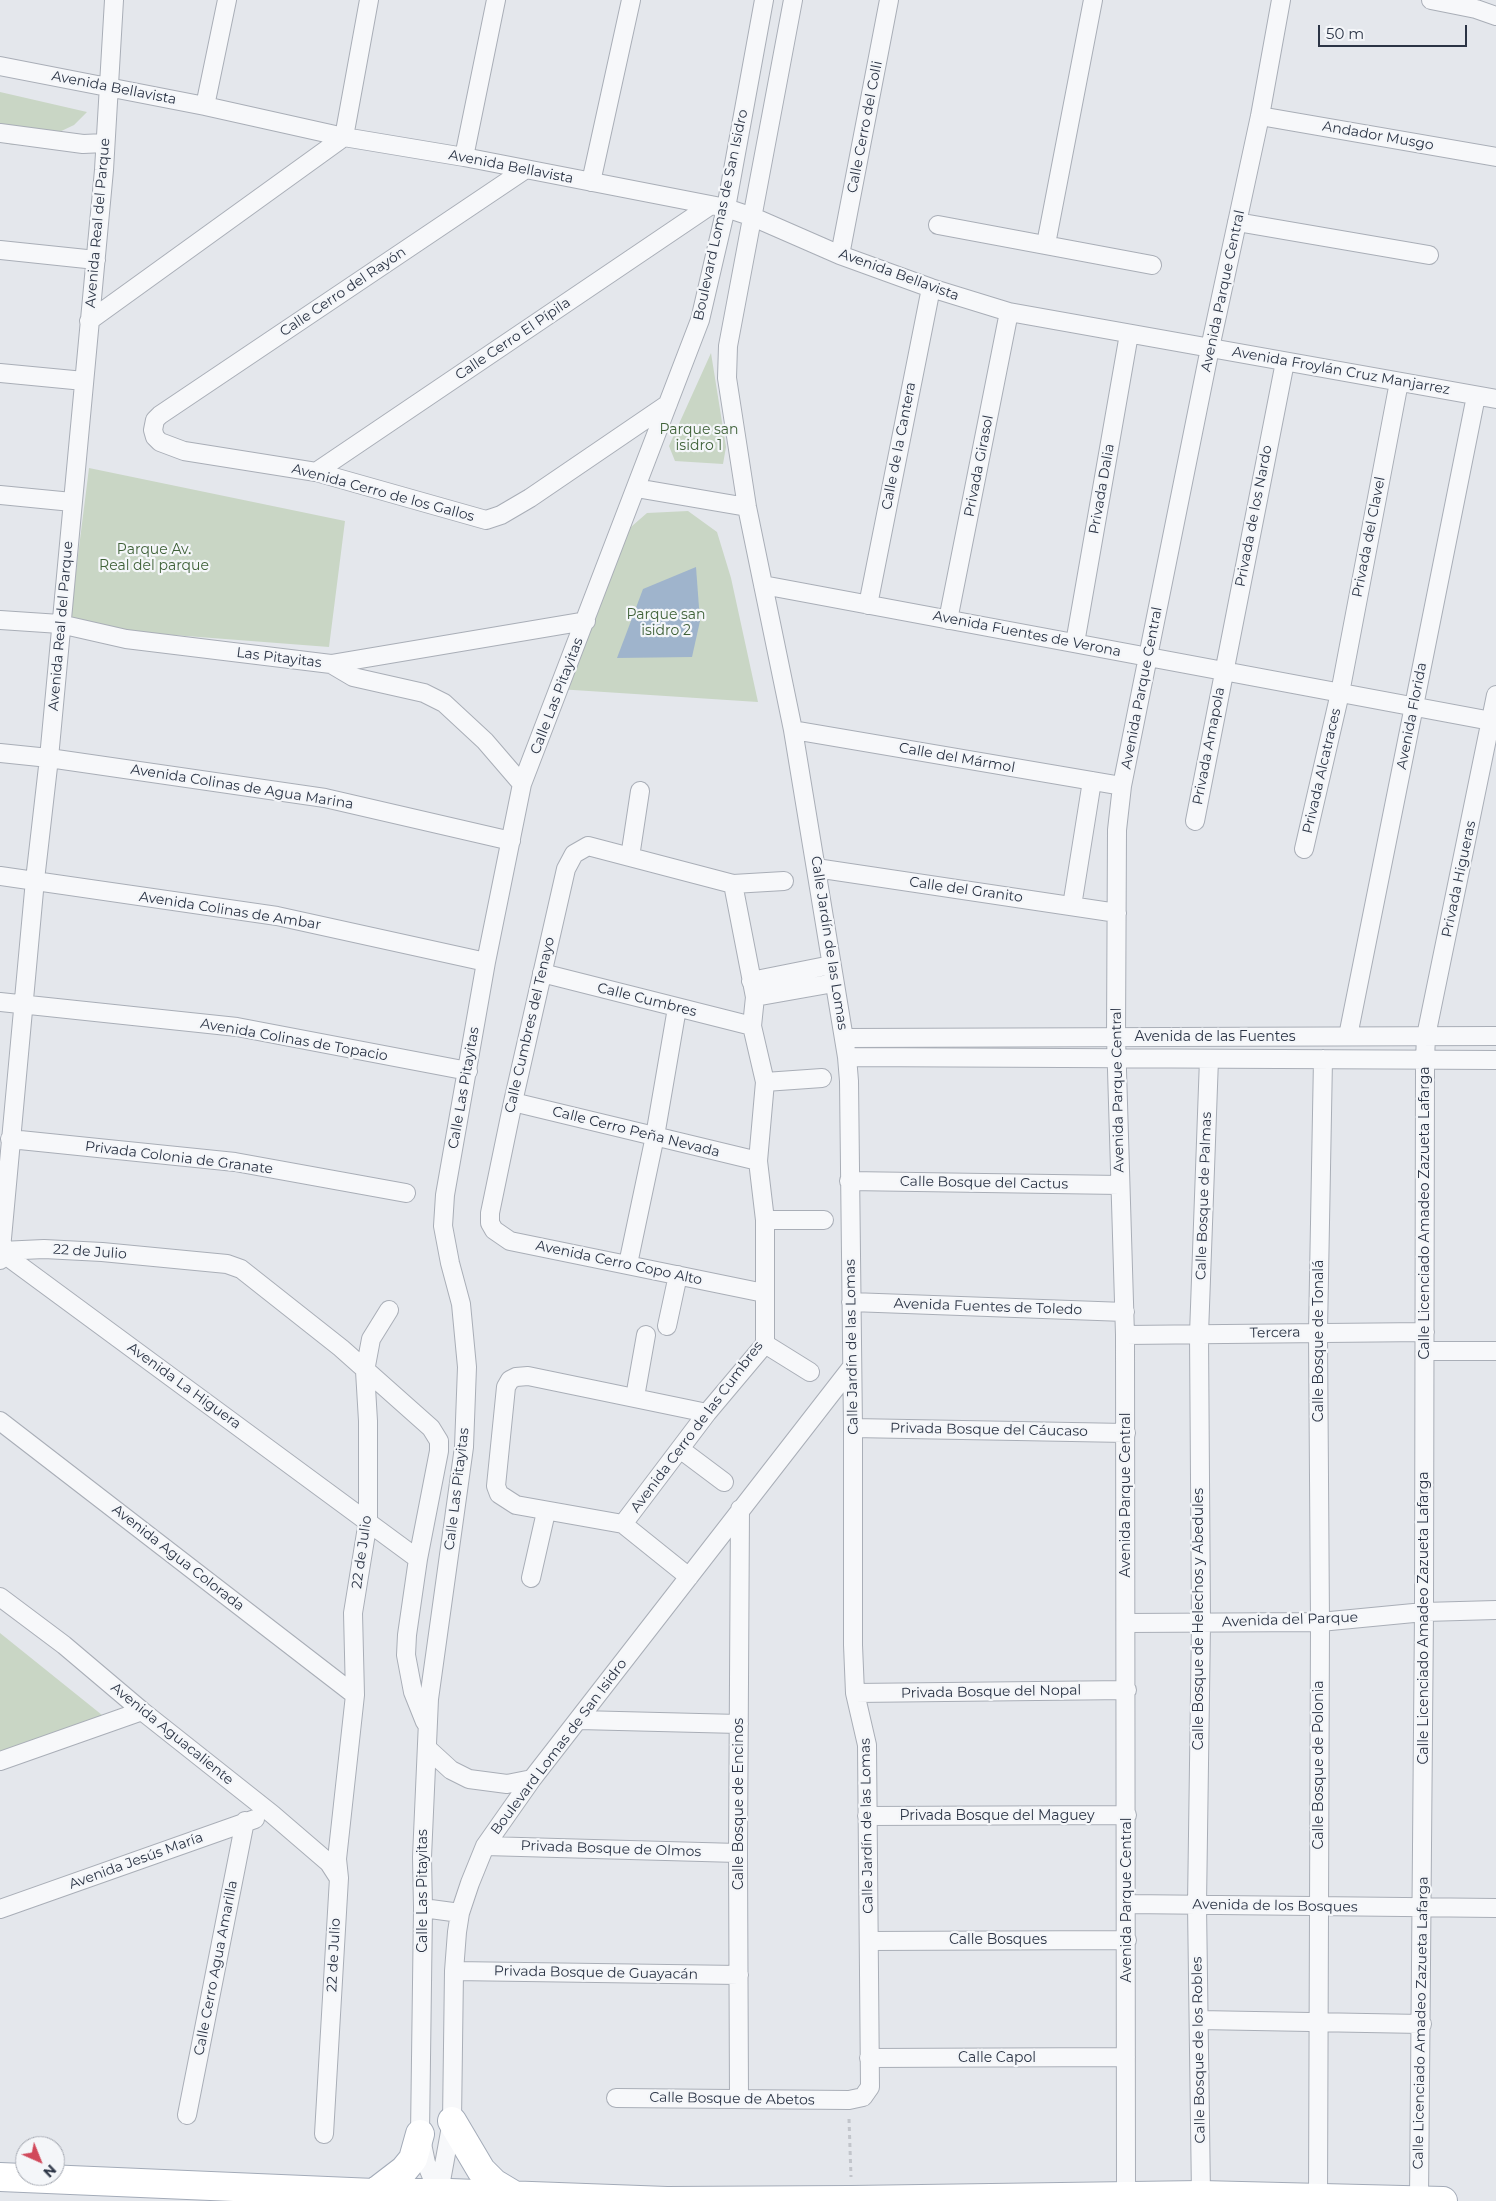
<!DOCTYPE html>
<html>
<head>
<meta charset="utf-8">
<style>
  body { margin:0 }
  #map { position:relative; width:1496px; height:2201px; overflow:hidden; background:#e4e7ec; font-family:Montserrat,sans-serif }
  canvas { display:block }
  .north { position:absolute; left:15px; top:2136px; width:50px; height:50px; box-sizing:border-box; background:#f4f6f9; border:1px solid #a4a8b1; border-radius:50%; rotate:136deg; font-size:14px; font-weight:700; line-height:20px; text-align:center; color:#2b3445 }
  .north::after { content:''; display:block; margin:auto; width:18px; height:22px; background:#d1495b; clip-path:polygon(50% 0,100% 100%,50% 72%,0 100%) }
  .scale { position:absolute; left:1318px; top:25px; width:149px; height:22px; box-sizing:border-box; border:2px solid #2b3445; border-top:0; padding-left:6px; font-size:15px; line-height:18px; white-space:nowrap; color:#2b3445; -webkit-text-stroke:4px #f4f6f9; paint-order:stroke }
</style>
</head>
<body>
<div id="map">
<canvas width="1496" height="2201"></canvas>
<div class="north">N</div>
<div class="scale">50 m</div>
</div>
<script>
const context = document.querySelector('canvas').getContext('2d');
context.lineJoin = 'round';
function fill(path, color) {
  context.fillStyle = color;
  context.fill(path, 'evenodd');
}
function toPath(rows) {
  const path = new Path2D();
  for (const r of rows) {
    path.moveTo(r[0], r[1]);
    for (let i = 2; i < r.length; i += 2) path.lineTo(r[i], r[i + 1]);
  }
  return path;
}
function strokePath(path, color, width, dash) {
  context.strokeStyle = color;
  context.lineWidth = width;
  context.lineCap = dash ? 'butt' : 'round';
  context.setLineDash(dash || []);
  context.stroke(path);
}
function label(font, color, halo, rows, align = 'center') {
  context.font = font + ' Montserrat,sans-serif';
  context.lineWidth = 4.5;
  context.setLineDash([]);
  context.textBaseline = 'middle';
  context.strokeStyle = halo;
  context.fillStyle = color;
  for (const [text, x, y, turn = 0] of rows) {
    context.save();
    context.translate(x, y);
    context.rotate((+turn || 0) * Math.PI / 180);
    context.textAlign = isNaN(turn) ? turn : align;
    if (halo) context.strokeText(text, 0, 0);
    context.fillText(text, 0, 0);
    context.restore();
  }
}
fill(toPath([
  [0,92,87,112,74,125,53,135,13,145,0,142],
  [711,353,726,447,723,464,675,461,669,446],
  [89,468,345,521,329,647,69,627],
  [688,511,717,532,731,578,758,702,558,689,624,533,647,513],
  [0,1633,107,1719,0,1756]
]), '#c9d6c5');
fill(toPath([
  [696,567,700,621,692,657,617,658,643,589]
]), '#9fb4cc');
const minor = toPath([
  [1431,0,1476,9,1496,16],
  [0,66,205,106,344,137,464,157,726,208,753,217,840,255,931,288,1009,312,1496,399],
  [205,106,227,0],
  [1260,116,1496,157],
  [0,133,83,144,105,143],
  [464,157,496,0],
  [526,169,160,415,155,420,153,430,155,437,160,442,184,451,316,472,486,520,501,515,530,498,668,404],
  [591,182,631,0],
  [1237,222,1429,255],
  [938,225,1152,265],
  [1046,244,1093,0],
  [0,250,96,260],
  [840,255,889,0],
  [89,321,344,137,369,0],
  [0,373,84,381],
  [316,472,711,205],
  [636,488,747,507],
  [0,495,72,502],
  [763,585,1496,722],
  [868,605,931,288],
  [0,620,60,624,126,639,331,664,586,621],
  [948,620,1009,312],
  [1075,643,1129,334],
  [331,664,353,677,424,693,444,703,485,741,522,784],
  [793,730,1122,786],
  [0,753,49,758,325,798,511,841],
  [1195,821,1285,362],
  [1304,849,1340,693,1399,382],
  [630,857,640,791],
  [816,868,1117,913],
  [0,876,277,916,486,962],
  [1072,906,1092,781],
  [542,973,752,1026],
  [751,981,831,965],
  [755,997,834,983],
  [0,1002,237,1027,468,1071],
  [1348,1036,1476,396],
  [844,1038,1496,1036],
  [847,1057,1496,1060],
  [765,1082,822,1078],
  [513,1102,758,1161],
  [10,1139,235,1162,406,1193],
  [849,1181,1120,1185],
  [765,1220,824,1220],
  [0,1251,418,1559],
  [1,1251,44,1249,102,1252,227,1264,241,1269,341,1348,431,1428,439,1441,439,1451,418,1559,407,1635,406,1655,413,1692,425,1722],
  [0,1260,35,880,49,758,104,170,114,0],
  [628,1264,655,1136,677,1008],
  [764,1293,510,1241,494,1230,490,1223,490,1213,513,1102,566,869,574,854,588,846,733,884,784,881],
  [851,1302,1125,1312],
  [667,1326,678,1275],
  [1125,1335,1425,1332],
  [765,1344,810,1372],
  [1425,1351,1496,1351],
  [635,1397,646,1335],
  [0,1421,355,1695],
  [853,1428,1126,1433],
  [680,1449,724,1482],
  [623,1524,707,1413,765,1344,765,1220,758,1161,765,1082,752,1026,755,997,733,884],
  [689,1577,623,1524,516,1505,499,1494,496,1486,506,1387,510,1380,516,1377,528,1376,707,1413],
  [531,1578,546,1512],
  [0,1597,64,1645,142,1711,272,1814,329,1863,338,1877],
  [1126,1623,1320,1622,1424,1612,1496,1610],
  [855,1693,1127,1690],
  [579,1720,739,1724],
  [427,1748,451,1770,469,1779,507,1784,532,1779],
  [0,1761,142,1711],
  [867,1816,1127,1815],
  [485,1846,738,1853],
  [1127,1904,1496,1908],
  [423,1908,460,1913],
  [0,1909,255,1819],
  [869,1941,1127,1940],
  [454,1971,739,1975],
  [1199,2020,1422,2024],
  [869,2058,1126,2057],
  [616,2098,849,2100,863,2097,870,2087,867,1745,855,1693,853,1645,853,1428,849,1081,847,1057,793,730,747,507,727,378,728,346,793,0],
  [739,2099,738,1853,740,1509],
  [187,2115,245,1821],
  [324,2134,339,1878,337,1859,355,1695,353,1613,368,1521,368,1421,365,1371,371,1339,389,1310],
  [439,2192,452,2121,454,1971,457,1932,460,1913,470,1883,485,1846,532,1779,851,1368],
  [439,2194,426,2163,420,2134,423,1908,422,1857,429,1699,464,1447,467,1367,461,1304,450,1263,443,1226,445,1195,486,962,522,784,700,320,726,208,764,0],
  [1201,2195,1197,1905,1201,1623,1199,1334,1209,1059],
  [1126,2197,1125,1335,1116,1037,1117,830,1122,786,1210,348,1260,116,1281,0],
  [1318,2197,1320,1622,1318,1332,1323,1059],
  [1419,2199,1424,1612,1425,1060,1426,1036,1496,695]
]);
const primary = toPath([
  [452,2121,481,2170,494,2183,514,2195],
  [0,2177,374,2193,450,2193,667,2201,851,2200,1201,2195,1443,2201],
  [374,2193,404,2170,413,2159,420,2134]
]);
strokePath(minor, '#a9aeb7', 20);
strokePath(primary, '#a3abb8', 30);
strokePath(toPath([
  [849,2119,851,2177]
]), '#c2c5cb', 3, [4, 4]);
strokePath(minor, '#f7f8fa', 18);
strokePath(primary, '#fff', 28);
label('14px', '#2b3445', '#f4f6f9', [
  ["Avenida Bellavista",114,88,11],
  ["Calle Cerro del Colli",865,127,-79],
  ["Andador Musgo",1378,136,10],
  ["Avenida Bellavista",511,167,11],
  ["Boulevard Lomas de San Isidro",721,215,-78],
  ["Avenida Real del Parque",98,223,-85],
  ["Avenida Bellavista",899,275,20],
  ["Avenida Parque Central",1223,291,-78],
  ["Calle Cerro del Rayón",343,292,-34],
  ["Calle Cerro El Pípila",513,339,-34],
  ["Avenida Froylán Cruz Manjarrez",1341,371,10],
  ["Calle de la Cantera",899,446,-79],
  ["Privada Girasol",979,466,-79],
  ["Privada Dalia",1102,489,-80],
  ["Avenida Cerro de los Gallos",383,493,15],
  ["Privada de los Nardo",1254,516,-79],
  ["Privada del Clavel",1369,537,-79],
  ["Avenida Real del Parque",61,626,-85],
  ["Avenida Fuentes de Verona",1027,634,11],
  ["Las Pitayitas",279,658,7],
  ["Avenida Parque Central",1142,688,-79],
  ["Calle Las Pitayitas",557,696,-69],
  ["Avenida Florida",1412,716,-79],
  ["Privada Amapola",1209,746,-79],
  ["Calle del Mármol",957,758,10],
  ["Privada Alcatraces",1322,771,-77],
  ["Avenida Colinas de Agua Marina",242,787,9],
  ["Privada Higueras",1459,879,-78],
  ["Calle del Granito",966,890,8],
  ["Avenida Colinas de Ambar",230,911,9],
  ["Calle Jardín de las Lomas",829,943,81],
  ["Calle Cumbres",647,1000,14],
  ["Calle Cumbres del Tenayo",530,1025,-77],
  ["Avenida de las Fuentes",1215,1037],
  ["Avenida Colinas de Topacio",294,1040,10],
  ["Calle Las Pitayitas",464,1088,-80],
  ["Avenida Parque Central",1118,1090,-91],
  ["Calle Cerro Peña Nevada",636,1132,14],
  ["Privada Colonia de Granate",179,1158,7],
  ["Calle Bosque del Cactus",984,1183,1],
  ["Calle Bosque de Palmas",1204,1196,-88],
  ["Calle Licenciado Amadeo Zazueta Lafarga",1425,1213,-90],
  ["22 de Julio",90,1252,4],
  ["Avenida Cerro Copo Alto",619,1263,12],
  ["Avenida Fuentes de Toledo",988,1307,2],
  ["Tercera",1275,1333,-1],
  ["Calle Bosque de Tonalá",1319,1341,-90],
  ["Calle Jardín de las Lomas",852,1347,-91],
  ["Avenida La Higuera",184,1386,36],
  ["Avenida Cerro de las Cumbres",697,1427,-53],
  ["Privada Bosque del Cáucaso",989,1430,1],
  ["Calle Las Pitayitas",457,1489,-83],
  ["Avenida Parque Central",1126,1495,-90],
  ["22 de Julio",362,1552,-82],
  ["Avenida Agua Colorada",178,1558,38],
  ["Calle Licenciado Amadeo Zazueta Lafarga",1424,1618,-90],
  ["Calle Bosque de Helechos y Abedules",1199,1619,-90],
  ["Avenida del Parque",1290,1620,-2],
  ["Privada Bosque del Nopal",991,1692,-1],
  ["Avenida Aguacaliente",172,1734,39],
  ["Boulevard Lomas de San Isidro",559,1747,-53],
  ["Calle Bosque de Polonia",1319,1765,-90],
  ["Calle Bosque de Encinos",739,1804,-90],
  ["Privada Bosque del Maguey",997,1816],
  ["Calle Jardín de las Lomas",867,1826,-91],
  ["Privada Bosque de Olmos",611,1849,2],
  ["Avenida Jesús María",136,1861,-20],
  ["Calle Las Pitayitas",423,1891,-90],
  ["Avenida Parque Central",1127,1900,-90],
  ["Avenida de los Bosques",1275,1906,1],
  ["Calle Bosques",998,1940],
  ["22 de Julio",334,1955,-87],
  ["Calle Cerro Agua Amarilla",216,1968,-79],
  ["Privada Bosque de Guayacán",596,1973,1],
  ["Calle Licenciado Amadeo Zazueta Lafarga",1421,2023,-89],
  ["Calle Bosque de los Robles",1199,2050,-91],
  ["Calle Capol",997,2058],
  ["Calle Bosque de Abetos",732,2099,1]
]);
label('14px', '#3f6138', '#f4f6f9', [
  ["Parque san",699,430],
  ["isidro 1",699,446],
  ["Parque Av.",154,550],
  ["Real del parque",154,566],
  ["Parque san",666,615],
  ["isidro 2",666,631]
]);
</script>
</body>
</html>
